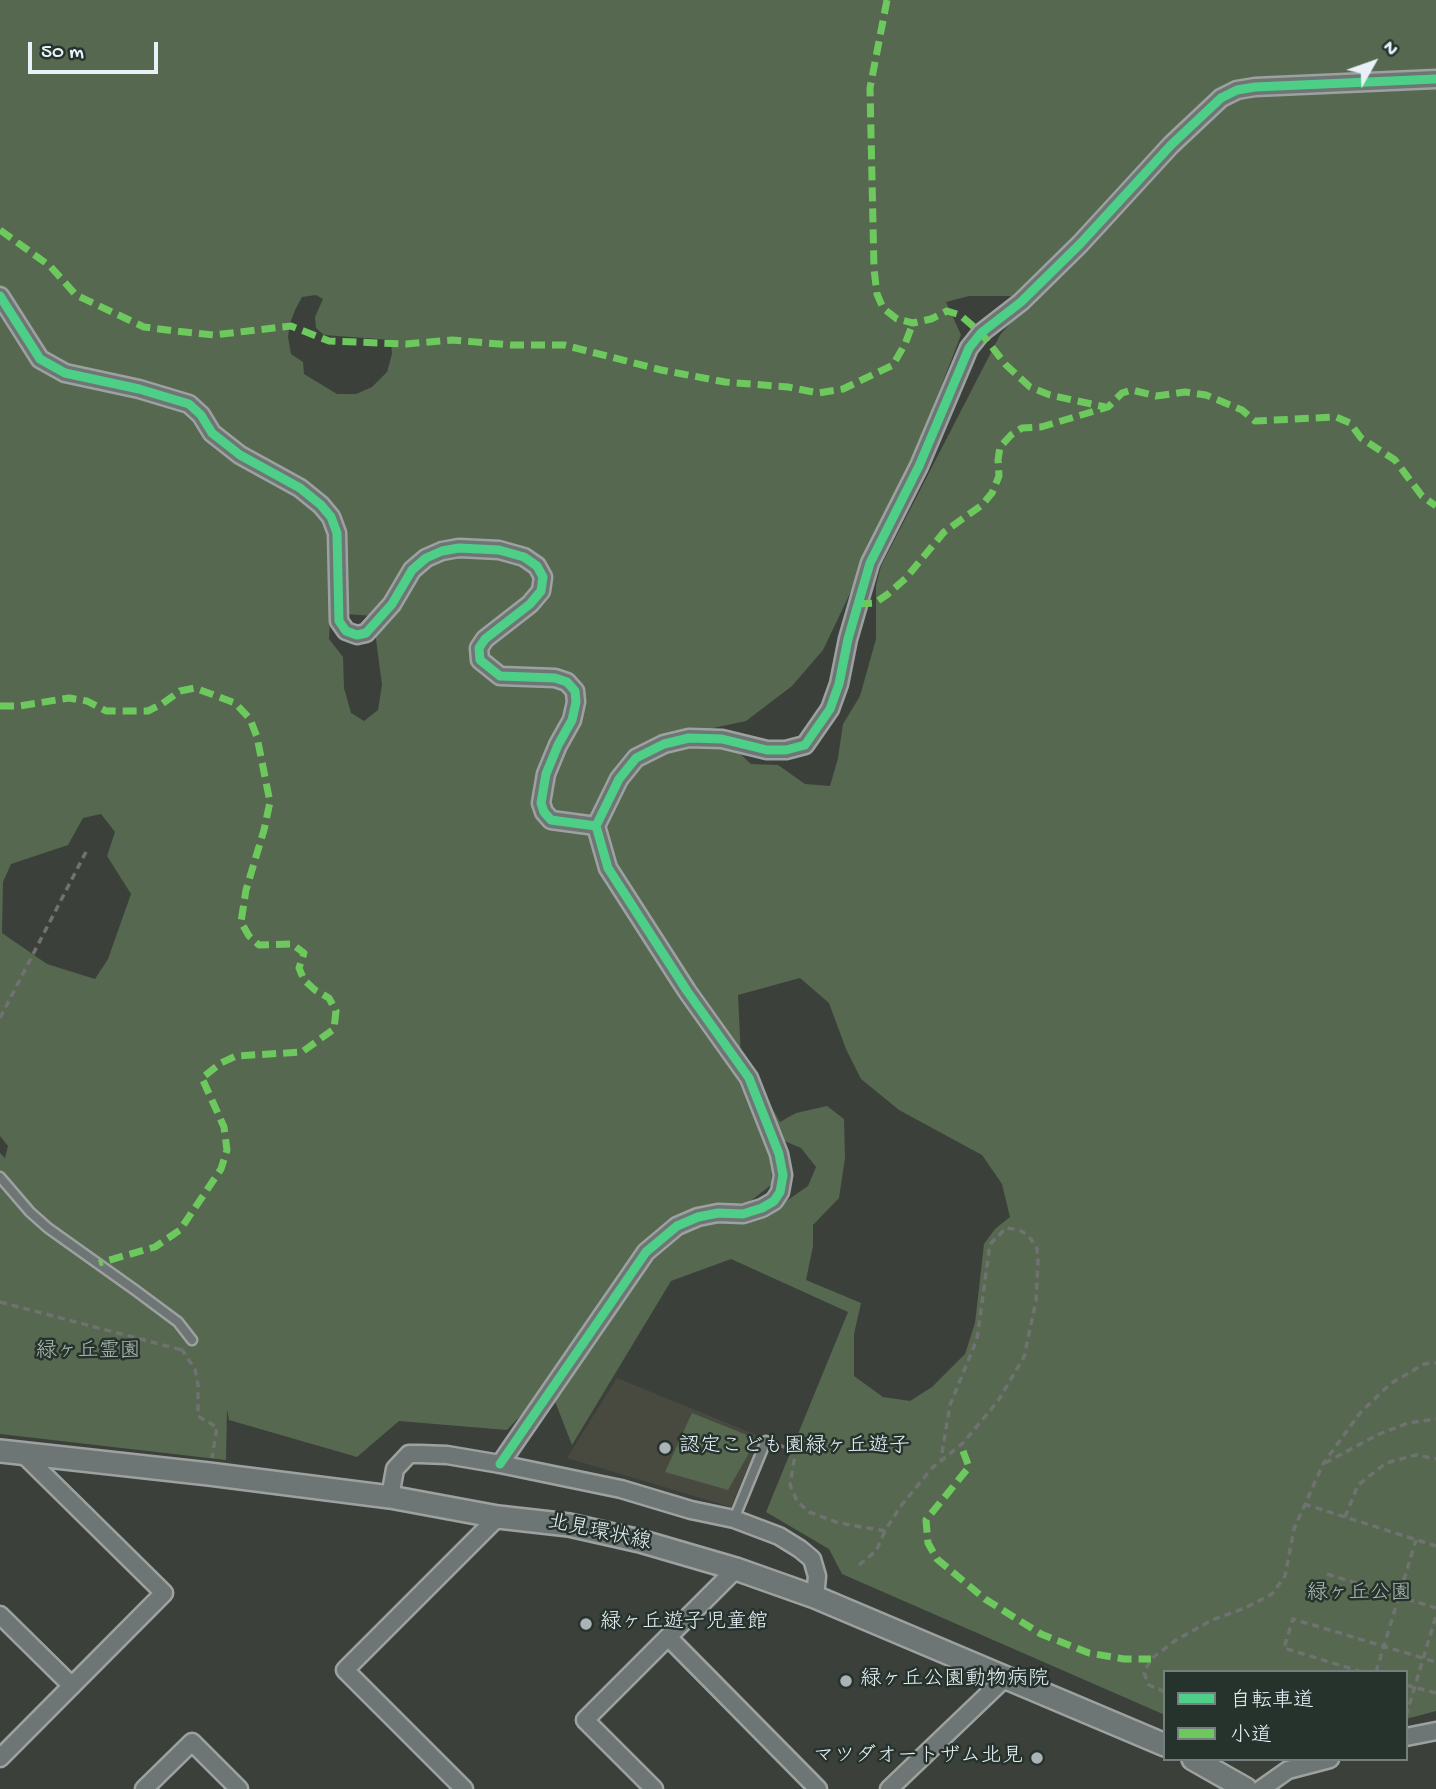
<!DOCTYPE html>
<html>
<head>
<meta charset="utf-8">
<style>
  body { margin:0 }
  #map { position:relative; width:1436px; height:1789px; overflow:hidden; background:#3c403b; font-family:"Gochi Hand","Klee One",sans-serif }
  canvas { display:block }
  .legend { position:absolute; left:1163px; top:1670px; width:245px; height:91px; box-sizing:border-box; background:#26332d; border:2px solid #747f7e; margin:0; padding:9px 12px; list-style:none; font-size:21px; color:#e8f1f8 }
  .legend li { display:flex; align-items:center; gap:14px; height:35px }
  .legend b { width:35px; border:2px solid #747f7e }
  .north { position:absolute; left:1338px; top:28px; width:70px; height:70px; -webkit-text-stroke:5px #26332d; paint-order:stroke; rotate:50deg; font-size:19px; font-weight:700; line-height:28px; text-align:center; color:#e8f1f8 }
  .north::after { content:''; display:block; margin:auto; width:24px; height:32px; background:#e8f1f8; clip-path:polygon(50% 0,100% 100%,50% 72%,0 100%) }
  .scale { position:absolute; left:28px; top:42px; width:130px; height:32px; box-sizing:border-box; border:4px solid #e8f1f8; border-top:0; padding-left:9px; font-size:21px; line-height:24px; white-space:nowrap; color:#e8f1f8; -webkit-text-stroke:5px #26332d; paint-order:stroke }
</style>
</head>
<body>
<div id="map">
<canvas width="1436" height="1789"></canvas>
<ul class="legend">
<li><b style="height:9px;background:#4dcf88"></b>自転車道</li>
<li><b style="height:9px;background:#6dc95d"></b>小道</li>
</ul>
<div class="north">N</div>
<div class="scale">50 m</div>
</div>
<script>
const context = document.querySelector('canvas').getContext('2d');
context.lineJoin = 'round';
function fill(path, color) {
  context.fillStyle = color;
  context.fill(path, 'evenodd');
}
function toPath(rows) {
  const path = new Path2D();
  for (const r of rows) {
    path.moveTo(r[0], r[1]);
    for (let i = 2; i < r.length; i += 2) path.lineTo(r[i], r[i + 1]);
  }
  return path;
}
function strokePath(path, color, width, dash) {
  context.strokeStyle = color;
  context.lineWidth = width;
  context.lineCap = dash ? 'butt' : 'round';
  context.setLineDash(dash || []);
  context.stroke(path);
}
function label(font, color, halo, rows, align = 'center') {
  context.font = font + ' "Gochi Hand","Klee One",sans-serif';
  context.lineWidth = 5;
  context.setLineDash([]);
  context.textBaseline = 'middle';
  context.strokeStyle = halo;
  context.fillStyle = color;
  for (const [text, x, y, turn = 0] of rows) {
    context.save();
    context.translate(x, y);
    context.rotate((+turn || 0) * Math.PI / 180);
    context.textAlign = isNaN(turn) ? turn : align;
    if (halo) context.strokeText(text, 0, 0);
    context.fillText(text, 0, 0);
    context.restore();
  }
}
fill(toPath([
  [617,1378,761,1437,731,1507,567,1458]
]), '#484a40');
fill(toPath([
  [0,0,1436,0,1436,1711,1406,1719,1406,1672,1165,1672,1165,1715,842,1574,829,1549,766,1512,848,1312,731,1259,671,1281,572,1445,549,1386,507,1430,399,1421,357,1457,229,1420,227,1409,226,1460,0,1434,0,1153,5,1158,8,1146,0,1136],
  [316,295,323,299,315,317,316,328,324,335,391,340,392,354,387,372,372,387,356,394,337,394,304,374,303,362,291,354,288,337,290,323,296,308,302,297],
  [969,296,1010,296,1027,304,1000,335,881,566,876,586,876,639,860,696,843,724,838,758,830,786,805,784,778,765,751,764,713,728,746,721,792,686,823,650,908,472,961,335,946,302],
  [347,614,373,616,382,685,378,710,364,721,351,713,344,688,343,657,329,639,330,620],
  [101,814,115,832,107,856,131,894,108,959,95,979,47,964,2,933,3,882,11,864,68,845,83,818],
  [800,978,829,1003,846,1049,861,1079,899,1110,982,1155,1002,1184,1010,1217,995,1229,984,1244,975,1323,965,1354,932,1387,910,1401,883,1397,854,1376,854,1334,861,1303,806,1280,813,1246,813,1225,839,1198,845,1158,844,1119,827,1106,796,1113,780,1122,768,1101,742,1080,738,995],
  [782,1140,801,1148,816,1167,808,1186,772,1211,745,1221,725,1221,718,1206,748,1203,771,1185,773,1158],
  [692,1413,757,1439,728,1490,665,1472]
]), '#56684f');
const lane = toPath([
  [0,1177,30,1212,48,1228,135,1290,178,1322,192,1340],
  [734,1519,766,1441]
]);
const street = toPath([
  [0,296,40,359,65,373,139,389,189,404,201,415,212,433,240,455,300,488,321,505,331,517,337,533,339,621,346,631,357,635,366,633,392,604,412,570,426,558,442,551,459,548,499,550,524,557,537,566,543,577,541,591,530,604,485,639,479,648,480,660,500,676,555,678,567,682,575,691,576,702,572,720,558,745,546,774,541,803,544,812,551,820,596,826],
  [500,1464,646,1252,677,1226,698,1217,718,1213,743,1214,762,1208,774,1201,780,1192,783,1175,779,1154,749,1078,687,991,608,868,596,826,619,779,636,758,664,744,689,738,722,739,767,750,786,750,805,745,830,709,839,684,848,639,870,563,919,466,969,348,981,333,1021,302,1080,244,1171,145,1221,98,1237,90,1255,87,1436,79],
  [390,1497,395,1469,409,1454,420,1454,447,1455,500,1464,621,1489,691,1510,734,1519,779,1536,800,1549,812,1559,817,1576,815,1597],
  [0,1615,72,1686],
  [668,1637,818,1789],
  [1406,1737,1436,1731],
  [0,1758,164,1593,23,1454],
  [144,1789,192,1742,239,1789],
  [464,1789,345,1670,498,1517],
  [654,1789,585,1720,736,1569],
  [889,1789,1004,1679],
  [1261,1789,1288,1770,1330,1759]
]);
const secondary = toPath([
  [0,1451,209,1474,390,1497,498,1517,569,1525,640,1541,736,1569,815,1597,1165,1745],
  [1193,1759,1246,1789]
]);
strokePath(lane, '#9da1a0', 13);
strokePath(street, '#9da1a0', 21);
strokePath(secondary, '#9da1a0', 26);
strokePath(toPath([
  [0,1018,88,848],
  [0,1302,182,1350],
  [183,1349,182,1350,195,1369,198,1385,198,1416,217,1427,212,1458],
  [778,1445,787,1448,795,1455,790,1485,797,1501,809,1512,839,1523,885,1531,900,1507,932,1468,963,1443,998,1401,1024,1357,1036,1301,1038,1262,1037,1249,1031,1239,1023,1232,1015,1229,1006,1228,990,1244,977,1339,950,1405,941,1459],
  [1325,1463,1377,1435,1408,1423,1436,1419],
  [1304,1504,1436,1546],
  [1345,1517,1358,1485,1386,1463,1416,1455,1436,1459],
  [859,1565,876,1551,885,1531],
  [1327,1574,1436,1608],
  [1362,1672,1284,1648,1293,1619,1436,1662],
  [1376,1672,1416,1540],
  [1406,1685,1436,1693],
  [1165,1692,1149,1685,1144,1673,1151,1659,1176,1640,1212,1620,1245,1608,1272,1594,1285,1576,1294,1529,1323,1464,1360,1413,1390,1384,1424,1364,1436,1363],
  [1406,1716,1436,1616]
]), '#6f7271', 3.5, [7, 5]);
strokePath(lane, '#6e7575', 8);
strokePath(street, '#6e7575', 16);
strokePath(secondary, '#6e7575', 21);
strokePath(toPath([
  [887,0,870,88,874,269,877,294,883,308,897,319,913,323,931,319,947,311,960,315,981,333,1006,365,1030,387,1050,395,1105,407],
  [0,230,50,266,76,295,144,327,175,331,214,335,291,326,329,341,406,344,452,340,511,345,564,345,661,370,725,382,788,387,818,393,843,389,893,365,905,344,913,323],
  [858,604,875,603,888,594,906,578,944,532,982,505,992,493,999,476,998,460,1000,447,1011,435,1022,428,1041,427,1108,407,1122,393,1132,390,1156,396,1185,392,1206,395,1242,410,1255,421,1336,417,1350,423,1361,438,1395,460,1422,496,1436,506],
  [0,706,19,706,69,698,87,701,106,711,148,711,162,704,180,691,195,688,235,703,250,719,257,737,270,802,264,830,246,890,241,922,249,936,259,945,292,944,304,953,299,968,304,980,315,990,329,998,336,1011,334,1029,302,1052,236,1056,221,1063,202,1078,224,1127,227,1150,221,1169,180,1230,155,1247,99,1263],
  [963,1451,969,1467,926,1520,928,1543,937,1559,985,1599,1041,1634,1089,1653,1124,1659,1151,1659]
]), '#6dc95d', 7, [14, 7]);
strokePath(toPath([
  [0,296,40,359,65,373,139,389,189,404,201,415,212,433,240,455,300,488,321,505,331,517,337,533,339,621,346,631,357,635,366,633,392,604,412,570,426,558,442,551,459,548,499,550,524,557,537,566,543,577,541,591,530,604,485,639,479,648,480,660,500,676,555,678,567,682,575,691,576,702,572,720,558,745,546,774,541,803,544,812,551,820,596,826],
  [500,1464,646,1252,677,1226,698,1217,718,1213,743,1214,762,1208,774,1201,780,1192,783,1175,779,1154,749,1078,687,991,608,868,596,826,619,779,636,758,664,744,689,738,722,739,767,750,786,750,805,745,830,709,839,684,848,639,870,563,919,466,969,348,981,333,1021,302,1080,244,1171,145,1221,98,1237,90,1255,87,1436,79]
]), '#4dcf88', 9);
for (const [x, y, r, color] of [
  [665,1448,7,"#acb3b6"],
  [586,1624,7,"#acb3b6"],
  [846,1681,7,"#acb3b6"],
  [1037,1758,7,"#acb3b6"]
]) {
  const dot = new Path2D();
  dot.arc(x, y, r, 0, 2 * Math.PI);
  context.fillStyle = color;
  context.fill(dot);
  strokePath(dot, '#26332d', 2.5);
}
label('21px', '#afbdb6', '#26332d', [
  ["緑ヶ丘霊園",88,1353],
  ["緑ヶ丘公園",1359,1595]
]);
label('21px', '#e8f1f8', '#26332d', [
  ["認定こども園緑ヶ丘遊子",679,1448],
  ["緑ヶ丘遊子児童館",600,1624],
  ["緑ヶ丘公園動物病院",860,1681],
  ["マツダオートザム北見",1023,1758,"right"]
], 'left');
label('21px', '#e8f1f8', '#26332d', [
  ["北見環状線",599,1534,12]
]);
</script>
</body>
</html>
